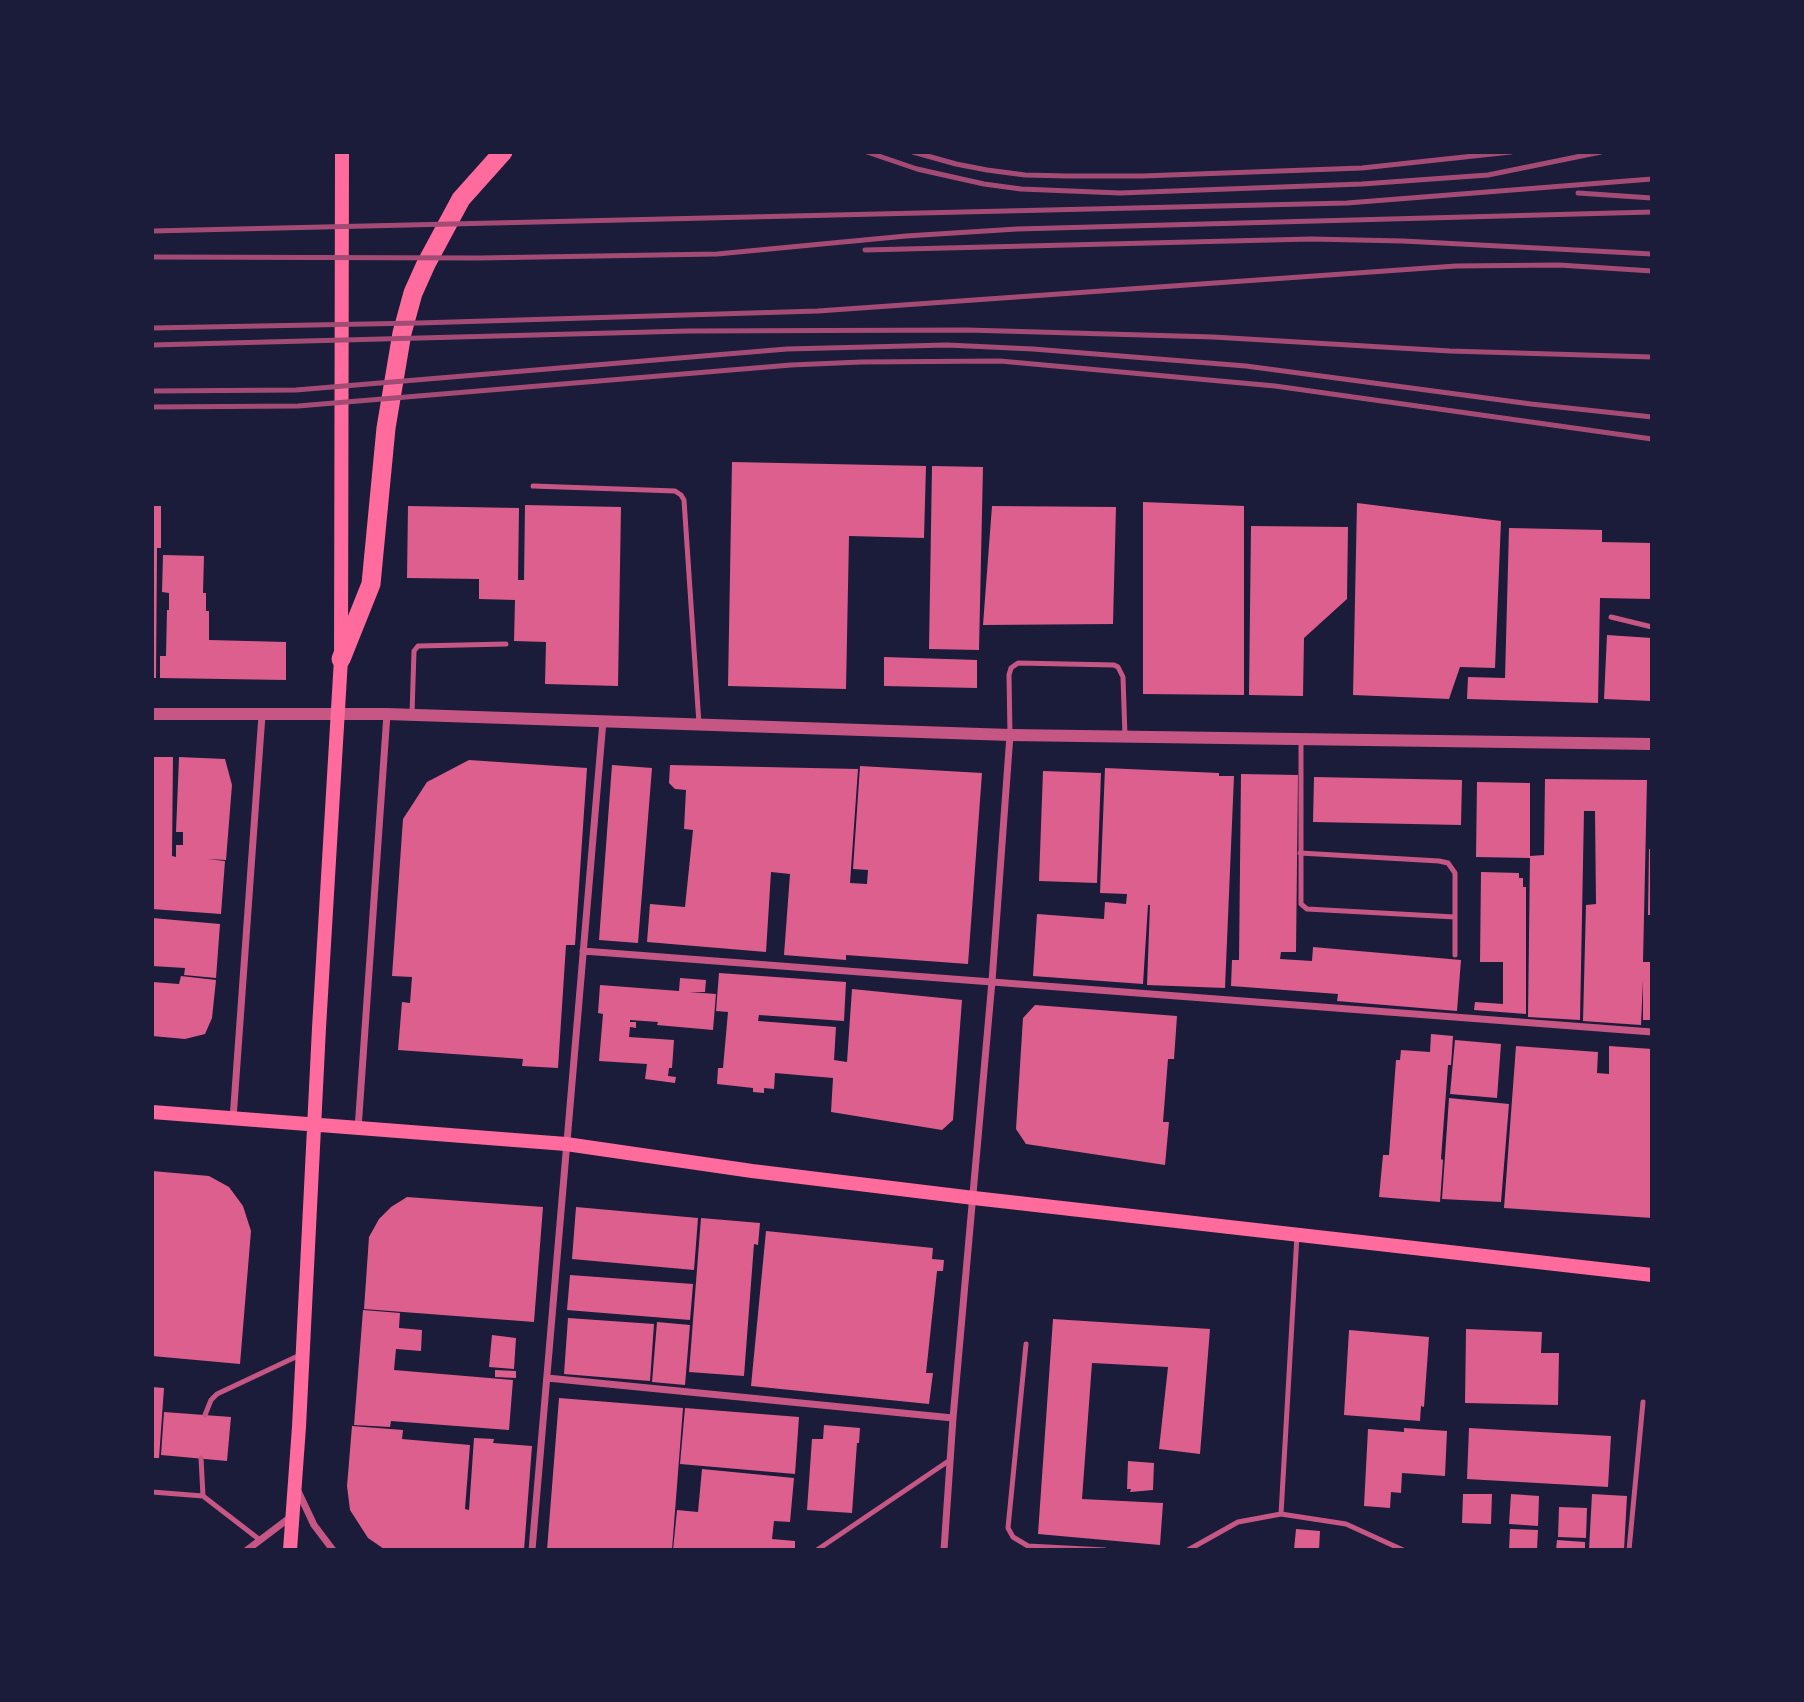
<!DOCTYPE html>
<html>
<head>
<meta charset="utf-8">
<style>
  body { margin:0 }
  #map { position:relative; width:1804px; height:1702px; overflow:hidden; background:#1b1b3a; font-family:Raleway,sans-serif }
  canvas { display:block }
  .frame { position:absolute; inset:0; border:154px solid #1b1b3a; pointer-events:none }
</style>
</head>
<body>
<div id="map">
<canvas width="1804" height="1702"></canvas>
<div class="frame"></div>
</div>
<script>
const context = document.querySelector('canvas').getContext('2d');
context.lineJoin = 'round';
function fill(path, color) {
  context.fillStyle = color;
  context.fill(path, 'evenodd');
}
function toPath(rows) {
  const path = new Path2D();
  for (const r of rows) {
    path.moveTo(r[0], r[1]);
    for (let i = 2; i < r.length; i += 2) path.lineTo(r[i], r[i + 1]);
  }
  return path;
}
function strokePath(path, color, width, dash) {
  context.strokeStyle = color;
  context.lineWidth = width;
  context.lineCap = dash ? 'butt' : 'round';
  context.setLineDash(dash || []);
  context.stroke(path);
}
fill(toPath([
  [732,462,926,466,924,538,849,536,846,689,728,686],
  [932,466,983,467,979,650,929,649],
  [1143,502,1244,506,1244,695,1143,694],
  [1357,503,1501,521,1495,668,1460,667,1449,699,1353,695],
  [525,505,621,507,618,686,545,684,546,642,514,641,515,600,479,599,479,579,407,578,408,506,519,508,518,580,524,580],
  [152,506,161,506,161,548,157,548,156,678,152,678],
  [992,506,1116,507,1113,624,983,625],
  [1251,526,1348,527,1347,599,1304,638,1303,696,1249,695],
  [1509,528,1602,530,1602,542,1652,543,1652,599,1600,598,1598,703,1467,699,1468,677,1505,678],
  [163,555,204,556,203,593,206,593,206,611,209,611,209,640,286,642,286,680,160,678,160,656,166,656,167,610,169,610,169,593,162,592],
  [1607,635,1652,638,1652,701,1604,699],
  [884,657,977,660,977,688,884,686],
  [152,757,173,757,172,856,176,857,176,845,183,845,183,832,176,832,179,757,225,759,232,785,226,860,207,859,225,861,221,914,152,909],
  [469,760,587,768,575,945,566,945,558,1068,522,1066,523,1059,398,1050,402,1002,410,1003,412,977,392,976,403,819,427,782],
  [612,765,652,768,638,943,599,940],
  [670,765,858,769,850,883,867,884,868,870,853,869,860,766,982,773,968,964,846,955,846,960,784,955,790,874,771,872,766,952,647,942,650,904,685,907,693,830,684,829,686,790,675,789,669,783],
  [1105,768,1219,773,1219,776,1234,776,1225,988,1147,985,1150,905,1148,905,1143,984,1033,976,1037,914,1104,919,1105,902,1126,904,1127,894,1100,893],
  [1043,771,1101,773,1097,883,1039,881],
  [1241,774,1298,775,1296,952,1281,952,1280,959,1312,961,1313,947,1461,960,1457,1011,1337,1001,1338,994,1231,986,1232,960,1239,960],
  [1314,777,1462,780,1461,825,1313,822],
  [1545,779,1647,780,1643,962,1652,962,1652,1020,1643,1020,1643,980,1641,1025,1583,1021,1586,905,1596,904,1595,811,1584,811,1580,1020,1528,1017,1530,856,1544,855],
  [1477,782,1530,783,1530,858,1476,857],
  [1649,849,1652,849,1652,915,1648,915],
  [1481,872,1519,873,1519,878,1523,878,1523,887,1526,887,1526,1014,1474,1010,1475,1002,1503,1004,1503,962,1480,962],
  [152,918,220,924,216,978,184,975,185,968,152,966],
  [719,973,846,982,844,1021,759,1015,758,1021,836,1027,834,1060,847,1062,852,989,962,1000,953,1120,942,1130,831,1112,833,1078,775,1073,774,1089,764,1088,764,1093,753,1092,753,1088,717,1084,718,1068,723,1068,728,1012,716,1011],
  [181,976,216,980,212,1018,205,1034,185,1039,152,1036,152,982,179,984],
  [680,978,706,980,705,992,689,992,716,994,713,1030,657,1025,658,1022,630,1020,630,1022,636,1022,636,1028,630,1027,629,1037,674,1040,672,1068,669,1068,668,1076,676,1077,675,1083,645,1079,647,1064,599,1061,603,1014,598,1013,600,985,679,991],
  [1035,1005,1177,1016,1174,1059,1168,1059,1163,1122,1169,1122,1165,1165,1026,1144,1016,1129,1023,1018],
  [1431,1034,1453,1036,1451,1065,1448,1065,1441,1159,1443,1160,1440,1202,1379,1197,1383,1155,1389,1155,1396,1060,1400,1060,1401,1050,1430,1052],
  [1455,1040,1501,1044,1497,1098,1450,1094],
  [1516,1046,1598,1052,1597,1073,1609,1074,1609,1046,1652,1049,1652,1218,1504,1208],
  [1449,1098,1509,1104,1501,1202,1442,1199],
  [152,1171,209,1176,229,1187,243,1206,251,1231,240,1364,152,1356],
  [407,1197,543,1207,534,1322,364,1309,369,1237,379,1219,391,1207],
  [576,1207,698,1218,694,1270,572,1259],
  [701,1218,760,1223,758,1245,754,1244,744,1376,689,1372],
  [766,1231,933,1248,932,1259,944,1260,943,1271,937,1271,926,1373,933,1373,929,1404,751,1386],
  [570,1275,693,1284,690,1320,567,1310],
  [363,1310,400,1313,399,1328,422,1330,421,1351,396,1349,394,1370,513,1380,509,1430,391,1421,390,1427,354,1425],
  [568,1318,654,1324,650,1381,564,1374],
  [1053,1319,1210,1329,1200,1454,1159,1449,1168,1367,1092,1363,1082,1499,1163,1503,1160,1545,1038,1534],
  [657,1322,690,1325,685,1385,652,1382],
  [1466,1329,1542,1332,1541,1353,1559,1353,1558,1405,1465,1403],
  [1349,1330,1429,1337,1424,1407,1421,1406,1420,1421,1344,1415],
  [492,1335,516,1338,514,1369,489,1367],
  [495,1370,516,1371,516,1378,495,1377],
  [152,1387,164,1388,159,1458,152,1458],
  [559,1398,683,1408,672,1550,547,1550],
  [685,1408,799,1417,795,1474,680,1464],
  [164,1412,231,1417,227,1461,161,1455],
  [824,1425,860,1428,859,1443,857,1443,852,1513,807,1510,812,1439,823,1439],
  [352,1426,403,1430,402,1439,470,1445,465,1509,469,1510,474,1438,494,1439,493,1443,532,1446,524,1550,396,1550,384,1549,368,1538,350,1510,347,1486],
  [1404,1428,1447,1431,1445,1476,1402,1473,1401,1493,1391,1492,1390,1508,1364,1506,1368,1429,1404,1432],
  [1469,1428,1611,1436,1608,1487,1467,1479],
  [1128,1461,1154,1463,1153,1490,1130,1492,1131,1489,1127,1489],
  [702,1469,794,1478,790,1522,774,1521,772,1539,795,1541,795,1550,673,1550,677,1510,698,1512],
  [1463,1494,1492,1494,1491,1524,1462,1523],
  [1511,1494,1539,1496,1538,1526,1509,1524],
  [1592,1494,1627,1496,1624,1550,1589,1550],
  [1559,1507,1587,1508,1586,1538,1558,1537],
  [1296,1529,1320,1531,1319,1550,1294,1550],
  [1510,1529,1538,1530,1537,1550,1509,1550],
  [1557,1540,1585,1542,1585,1550,1556,1550]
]), '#dd5f8e');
strokePath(toPath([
  [533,486,675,491,681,495,684,500,699,724],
  [1611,617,1652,627],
  [412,714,414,651,418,646,506,644],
  [1010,735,1009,675,1011,668,1018,663,1114,665,1118,667,1123,677,1125,736],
  [1301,738,1301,904,1307,909,1455,917],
  [1300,853,1439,861,1448,863,1455,873,1455,955],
  [1026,1344,1008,1528,1013,1537,1028,1546,1105,1550],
  [205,1415,211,1400,217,1394,300,1355],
  [201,1458,203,1496],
  [152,1492,203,1496,260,1540],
  [1281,1514,1297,1235],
  [817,1550,950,1460],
  [1188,1550,1238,1522,1281,1514,1346,1524,1403,1550],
  [1629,1550,1643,1402]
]), '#c65784', 5);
strokePath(toPath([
  [583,951,1652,1032],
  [233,1119,262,715],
  [358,1129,387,714],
  [547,1378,953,1418],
  [298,1491,314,1525,333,1550],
  [247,1550,292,1516],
  [532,1550,603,721],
  [944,1550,953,1418,992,981,1010,735]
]), '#c65784', 7);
strokePath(toPath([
  [152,714,387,714,1010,735,1652,744]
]), '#c65784', 12);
strokePath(toPath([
  [152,1112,566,1144,752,1171,974,1198,1652,1275],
  [290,1550,299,1427,319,1028,341,659,342,152]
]), '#ff6b9d', 14);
strokePath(toPath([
  [341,659,371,584,386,428,402,333,413,293,426,264,461,199,503,152]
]), '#ff6b9d', 19);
strokePath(toPath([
  [867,152,917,169,984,184,1021,189,1120,193,1362,184,1488,175,1601,152],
  [913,152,956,164,987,170,1025,175,1067,176,1142,176,1362,168,1511,152],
  [1578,193,1652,198],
  [152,231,1347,203,1652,179],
  [865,250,1311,239,1403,241,1652,254],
  [152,257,479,258,717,254,906,236,1017,229,1652,212],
  [152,328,419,323,818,311,1456,266,1559,265,1652,271],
  [152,345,688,331,967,330,1213,337,1450,351,1652,357],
  [152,391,296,390,787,349,947,345,1033,349,1246,366,1531,404,1652,417],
  [152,407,298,406,791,365,861,362,1000,361,1275,386,1652,439]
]), '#a44b75', 5);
</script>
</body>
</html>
